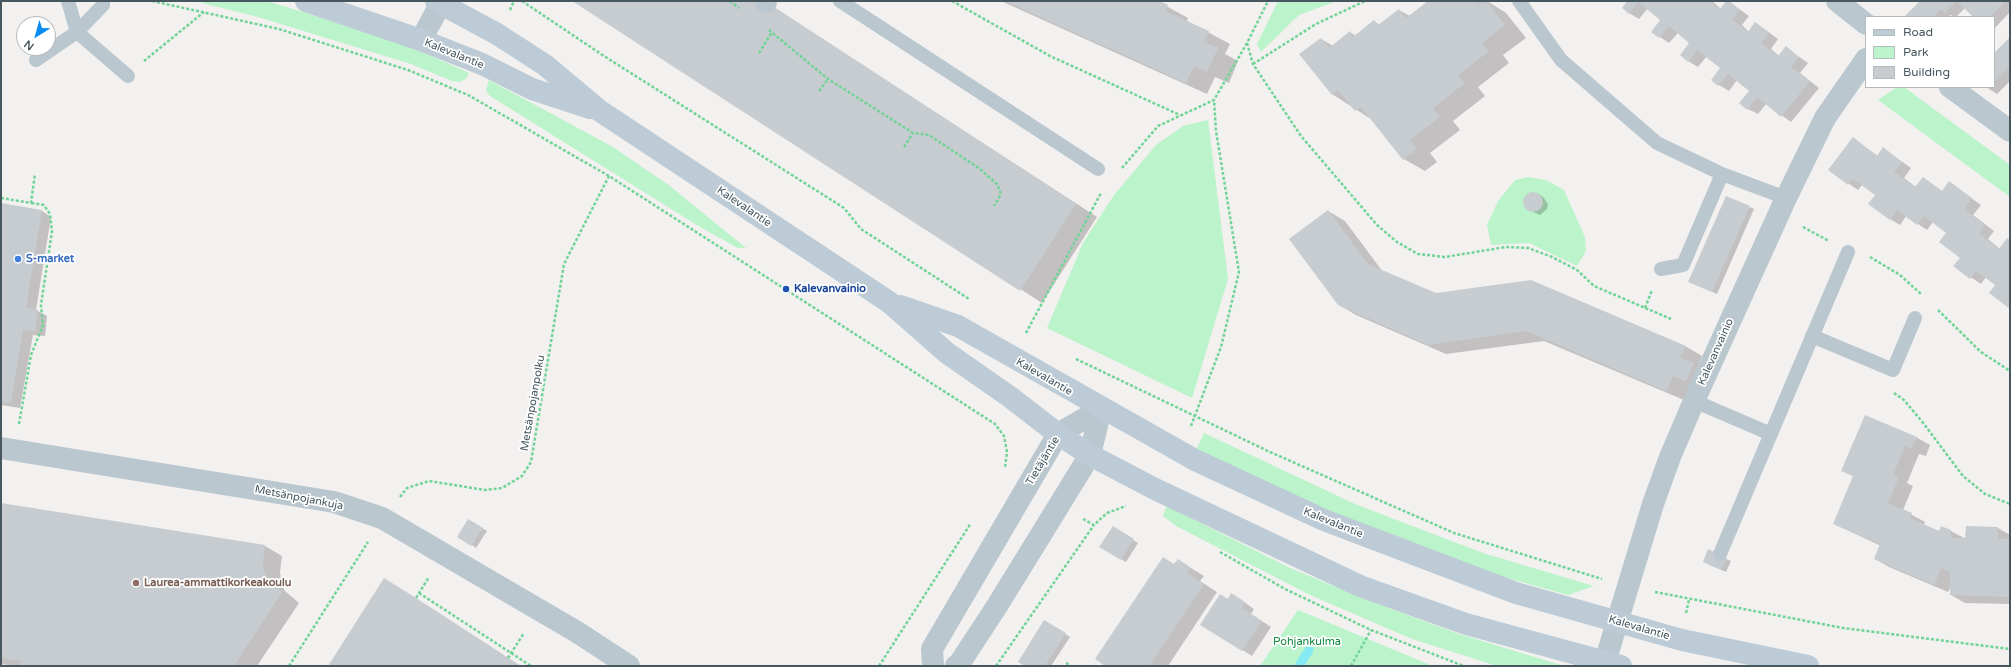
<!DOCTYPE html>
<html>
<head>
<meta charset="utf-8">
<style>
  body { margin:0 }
  #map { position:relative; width:2011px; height:667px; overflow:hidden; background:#f3f0f0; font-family:"Varela Round",sans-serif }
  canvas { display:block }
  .frame { position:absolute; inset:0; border:2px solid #46575f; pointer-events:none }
  .legend { position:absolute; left:1865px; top:16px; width:130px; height:72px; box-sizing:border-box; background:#fff; border:1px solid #b5bcbf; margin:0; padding:5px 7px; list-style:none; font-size:12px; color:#46575f }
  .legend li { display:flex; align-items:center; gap:8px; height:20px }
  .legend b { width:20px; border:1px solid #b5bcbf }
  .north { position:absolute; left:16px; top:16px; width:40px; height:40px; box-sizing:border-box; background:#fff; border:1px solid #b5bcbf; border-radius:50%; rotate:217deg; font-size:11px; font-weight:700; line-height:16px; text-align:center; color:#46575f }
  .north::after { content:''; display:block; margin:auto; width:14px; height:18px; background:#0a8df3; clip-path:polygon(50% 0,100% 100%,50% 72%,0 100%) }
</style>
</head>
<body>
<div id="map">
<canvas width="2011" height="667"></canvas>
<div class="frame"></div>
<ul class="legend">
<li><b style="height:5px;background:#bccbd5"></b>Road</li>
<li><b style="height:11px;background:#bbf3ca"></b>Park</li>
<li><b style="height:11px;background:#c7ccd0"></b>Building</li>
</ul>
<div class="north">N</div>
</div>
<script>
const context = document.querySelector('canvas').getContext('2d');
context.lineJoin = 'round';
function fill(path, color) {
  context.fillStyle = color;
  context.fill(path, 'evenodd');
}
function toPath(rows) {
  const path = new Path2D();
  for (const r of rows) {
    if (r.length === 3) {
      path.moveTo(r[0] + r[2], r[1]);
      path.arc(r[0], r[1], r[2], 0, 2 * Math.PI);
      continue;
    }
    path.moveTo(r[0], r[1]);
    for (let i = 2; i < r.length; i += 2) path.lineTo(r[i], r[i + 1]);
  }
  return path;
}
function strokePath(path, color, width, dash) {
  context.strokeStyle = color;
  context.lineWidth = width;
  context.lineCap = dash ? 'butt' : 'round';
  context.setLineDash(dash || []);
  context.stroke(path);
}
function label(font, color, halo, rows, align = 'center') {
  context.font = font + ' "Varela Round",sans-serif';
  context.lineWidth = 3.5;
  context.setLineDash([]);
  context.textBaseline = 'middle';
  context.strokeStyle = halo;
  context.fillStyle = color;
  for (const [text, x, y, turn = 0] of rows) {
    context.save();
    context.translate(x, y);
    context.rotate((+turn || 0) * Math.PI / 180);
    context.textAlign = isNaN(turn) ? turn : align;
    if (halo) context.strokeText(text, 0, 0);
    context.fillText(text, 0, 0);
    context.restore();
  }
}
fill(toPath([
  [202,1,267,1,367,32,427,54,469,73,466,79,459,82,452,81,411,64,258,17,202,3],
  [1278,1,1337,1,1299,15,1261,52,1257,44],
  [489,80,613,147,670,186,746,248,738,248,700,227,490,96,486,91],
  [1897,87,1904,87,2010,165,2010,197,1878,100],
  [1208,120,1228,279,1192,398,1047,328,1083,243,1114,195,1156,145,1183,126],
  [1528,177,1546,180,1564,190,1585,237,1586,251,1577,266,1529,243,1491,245,1487,225,1498,201,1515,180],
  [1204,433,1355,504,1483,553,1594,586,1568,595,1475,569,1345,520,1196,450],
  [1167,506,1288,567,1367,600,1456,633,1564,666,1497,666,1412,639,1310,595,1176,526,1163,516],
  [1298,610,1433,666,1260,666]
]), '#bbf3ca');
fill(toPath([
  [574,1,764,1,1097,217,1042,303],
  [1001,1,1157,1,1188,18,1187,21,1230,44,1225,54,1238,61,1229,83,1215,77,1207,94],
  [1430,1,1487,1,1506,13,1526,38,1503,55,1509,63,1478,87,1485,96,1453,121,1460,130,1430,153,1437,162,1425,171,1404,159,1374,121,1332,94,1321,39,1333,46,1350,32,1356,36,1374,21,1380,25,1399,10,1410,16],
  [1628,1,1712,1,1721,9,1728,1,1749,16,1742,25,1749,32,1756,23,1778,39,1771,49,1779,56,1786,48,1808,63,1800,73,1819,88,1791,122,1766,104,1758,114,1748,109,1750,91,1737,80,1729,91,1719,85,1712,80,1721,68,1707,56,1698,67,1688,61,1691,43,1678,33,1669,43,1660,37,1652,32,1662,20,1648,8,1639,19,1629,13],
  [1921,1,2010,1,2010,12,1994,29,1994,17,1975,17,1965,8,1956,17,1950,15,1948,17,1906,17],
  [2010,38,2010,81,1997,94,1986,87,1994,87,1994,54],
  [1853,139,1878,156,1884,149,1911,168,1904,178,1916,187,1923,178,1943,192,1950,183,1981,205,1973,215,1994,231,1988,239,2000,249,2010,240,2010,308,1996,285,1986,277,1981,284,1954,266,1961,257,1947,233,1933,222,1927,230,1906,216,1900,225,1890,219,1876,195,1862,185,1858,190,1829,170],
  [1529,194,1538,194,1543,197,1548,204,1547,209,1540,215,1529,210,1525,205,1525,199],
  [1,204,42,211,51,217,36,310,47,316,45,336,33,335,20,408,1,405],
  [1750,207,1754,209,1717,294,1694,284],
  [1328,211,1345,221,1383,272,1436,294,1685,346,1702,356,1684,400,1544,341,1446,354,1356,315,1339,305],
  [1916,437,1930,445,1926,456,1919,454,1914,466,1907,483,1913,486,1903,510,1925,522,1924,525,1940,532,1951,531,1966,539,1966,527,1998,528,2010,535,2010,604,1965,603,1951,595,1951,586,1948,592,1889,567,1875,559,1881,546,1834,524,1854,477,1842,470],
  [1,504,265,546,282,556,280,572,281,582,285,591,299,603,257,666,13,666,1,664],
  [469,520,487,531,476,548,472,545],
  [1113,528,1138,543,1126,562,1101,547],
  [1726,559,1731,561,1726,572,1708,564],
  [1178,560,1204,576,1200,581,1217,592,1168,666,1106,666],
  [1228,600,1241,600,1254,609,1251,614,1271,627,1252,656,1202,624],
  [1045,621,1070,637,1051,666,1027,666]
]), '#0003');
strokePath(toPath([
  [1299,666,1309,650]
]), '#85eaf3', 9);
fill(toPath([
  [572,1,765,1,1076,204,1020,291],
  [1005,1,1160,1,1168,5,1165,11,1209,31,1204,42,1218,48,1207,72,1194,66,1186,83],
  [1428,1,1476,1,1479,4,1486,1,1505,25,1482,43,1489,51,1458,75,1465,83,1433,108,1440,117,1410,140,1417,149,1403,160,1361,107,1355,111,1338,90,1332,95,1299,54,1321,38,1329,48,1350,31,1353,37,1374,20,1378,25,1399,9,1406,18],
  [1627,1,1710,1,1720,9,1726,1,1729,1,1740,10,1732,19,1748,32,1755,22,1769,33,1761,43,1778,56,1786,46,1799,57,1791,67,1810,81,1781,117,1757,97,1747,110,1739,103,1749,91,1728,74,1718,86,1711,80,1720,68,1697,50,1688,62,1680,55,1689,43,1669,26,1659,38,1651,32,1660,20,1638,2,1629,14,1622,8],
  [1920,1,1956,1,1945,13,1941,9,1933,17,1904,17],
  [1957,1,2006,1,1990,17,1973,17],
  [2010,37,2010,66,1994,82,1994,53],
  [1853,137,1877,156,1883,147,1902,162,1894,172,1915,187,1923,177,1942,191,1949,181,1972,198,1964,209,1985,225,1979,233,1999,249,2007,238,2010,240,2010,309,1989,293,1995,285,1976,271,1970,279,1953,266,1960,258,1939,242,1946,233,1924,216,1917,225,1897,210,1890,220,1868,204,1875,195,1853,179,1848,185,1828,170],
  [1533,202,10],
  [1726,196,1750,206,1712,292,1688,282],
  [1,203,42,210,26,308,38,310,35,331,23,330,11,403,1,402],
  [1328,210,1368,264,1436,293,1531,280,1686,346,1680,358,1694,363,1686,381,1673,376,1666,391,1526,331,1428,345,1338,305,1289,239],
  [1865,415,1917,437,1911,449,1905,446,1900,458,1893,475,1899,477,1888,503,1912,513,1910,518,1939,531,1941,526,1951,530,1951,538,1965,538,1966,526,1998,527,1998,539,2010,539,2010,597,1950,595,1950,572,1941,568,1934,585,1874,559,1880,544,1833,524,1853,476,1841,471],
  [1,503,265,545,263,562,264,571,268,580,282,592,234,666,19,666,22,661,1,658],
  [468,519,483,528,471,546,457,537],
  [1113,526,1134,539,1121,560,1099,547],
  [1708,549,1727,558,1721,570,1703,562],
  [1163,557,1174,564,1178,559,1190,567,1187,573,1204,584,1149,666,1105,666,1095,659],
  [384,578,416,598,521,666,328,666],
  [1231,593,1245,602,1242,608,1262,621,1242,651,1200,625,1220,594,1228,599],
  [1044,620,1066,633,1045,666,1025,666,1018,662]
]), '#c7ccd0');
strokePath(toPath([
  [152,1,279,29,408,70,468,95,609,176,995,424,1004,436,1007,452,1005,467],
  [522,1,604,56,844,208,861,229,969,299],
  [730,1,739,8],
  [952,1,1050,56,1180,115],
  [510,10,514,1],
  [769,30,828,79,913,133,929,135,980,169,997,184,1001,194,994,206],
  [1247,43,1253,64,1301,136,1377,225,1397,242,1418,254,1445,257,1506,247,1528,248,1552,257,1577,270,1594,286,1671,319],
  [759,53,772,32],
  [144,61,204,12],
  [1253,64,1316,24,1365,1],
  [819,91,828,79],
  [904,147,913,133],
  [1122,168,1158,126,1214,100,1247,43,1268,1],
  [1,198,31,203,35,174],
  [1803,227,1829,241],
  [1870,257,1900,275,1921,294],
  [1645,308,1652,290],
  [1938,310,1981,352,2010,371],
  [1026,333,1101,193],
  [1076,359,1270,452,1454,533,1602,579],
  [1894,393,1904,400,1924,424,1963,476,1985,494,2010,504],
  [19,424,31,355,43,325,41,305,52,231,50,214,44,205,31,203],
  [1191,426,1221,347,1239,272,1216,131,1214,100],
  [400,497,407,488,429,481,485,490,502,488,522,476,531,462,564,264,609,176],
  [1083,519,1094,525,1107,513,1126,506],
  [1220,552,1285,589,1371,630,1464,666],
  [1655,592,1843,628,2010,649],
  [419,593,531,666],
  [416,598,429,577],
  [1686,613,1689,600],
  [508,658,524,633],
  [1066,663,1071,666],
  [289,666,368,542],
  [879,666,971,523],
  [996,666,1094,525],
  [1351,666,1371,630]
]), '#70d496', 2.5, [3, 2]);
strokePath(toPath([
  [68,1,77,32,103,5,103,1],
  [840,1,1098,169],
  [1519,1,1561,60,1657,143,1722,174,1786,198],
  [36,60,77,32,128,76],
  [1661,269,1683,265,1722,174],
  [1812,336,1893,370,1915,318],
  [1694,401,1771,434],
  [1720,554,1848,252]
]), '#bac7ce', 14);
strokePath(toPath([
  [1837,1,1866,24],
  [766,2,766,1],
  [421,40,442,1],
  [1950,87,2010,131],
  [1,448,334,502,382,518,577,632,629,666],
  [1605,662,1653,504,1670,457,1694,401,1786,198,1825,118,1866,59]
]), '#bac7ce', 22);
strokePath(toPath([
  [933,666,932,649,1058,434,1101,409],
  [956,666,959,664,997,606,1090,455,1101,409]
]), '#bac7ce', 22);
strokePath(toPath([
  [306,1,421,40,482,64,532,89,590,108],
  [436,1,497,34,545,65,600,111,889,302,947,353,1010,397,1058,434,1090,455,1155,489,1360,586,1466,624,1621,666],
  [900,306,958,326,1195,460,1324,520,1516,593,1682,640,1808,666]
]), '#bccbd5', 22);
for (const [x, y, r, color] of [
  [18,259,4,"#3f7fe0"],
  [786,289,4,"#1a4fb4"],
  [136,583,4,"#8d6e63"]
]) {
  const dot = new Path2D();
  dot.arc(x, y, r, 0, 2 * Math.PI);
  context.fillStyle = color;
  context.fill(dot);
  strokePath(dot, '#fff', 1.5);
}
label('11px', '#46575f', '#fff', [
  ["Kalevalantie",454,54,22],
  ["Kalevalantie",744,207,34],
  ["Kalevanvainio",1716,352,-66],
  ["Kalevalantie",1044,377,30],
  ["Metsänpojanpolku",533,403,-80],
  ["Tietäjäntie",1043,461,-59],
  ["Metsänpojankuja",299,498,11],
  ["Kalevalantie",1333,523,22],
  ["Kalevalantie",1639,628,16]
]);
label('bold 11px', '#366cbe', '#fff', [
  ["S-market",26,259]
], 'left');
label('bold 11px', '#164399', '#fff', [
  ["Kalevanvainio",794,289]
], 'left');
label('bold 11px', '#785e54', '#fff', [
  ["Laurea-ammattikorkeakoulu",144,583]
], 'left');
label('11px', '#0f883d', '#fff', [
  ["Pohjankulma",1307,642]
]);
</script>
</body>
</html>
